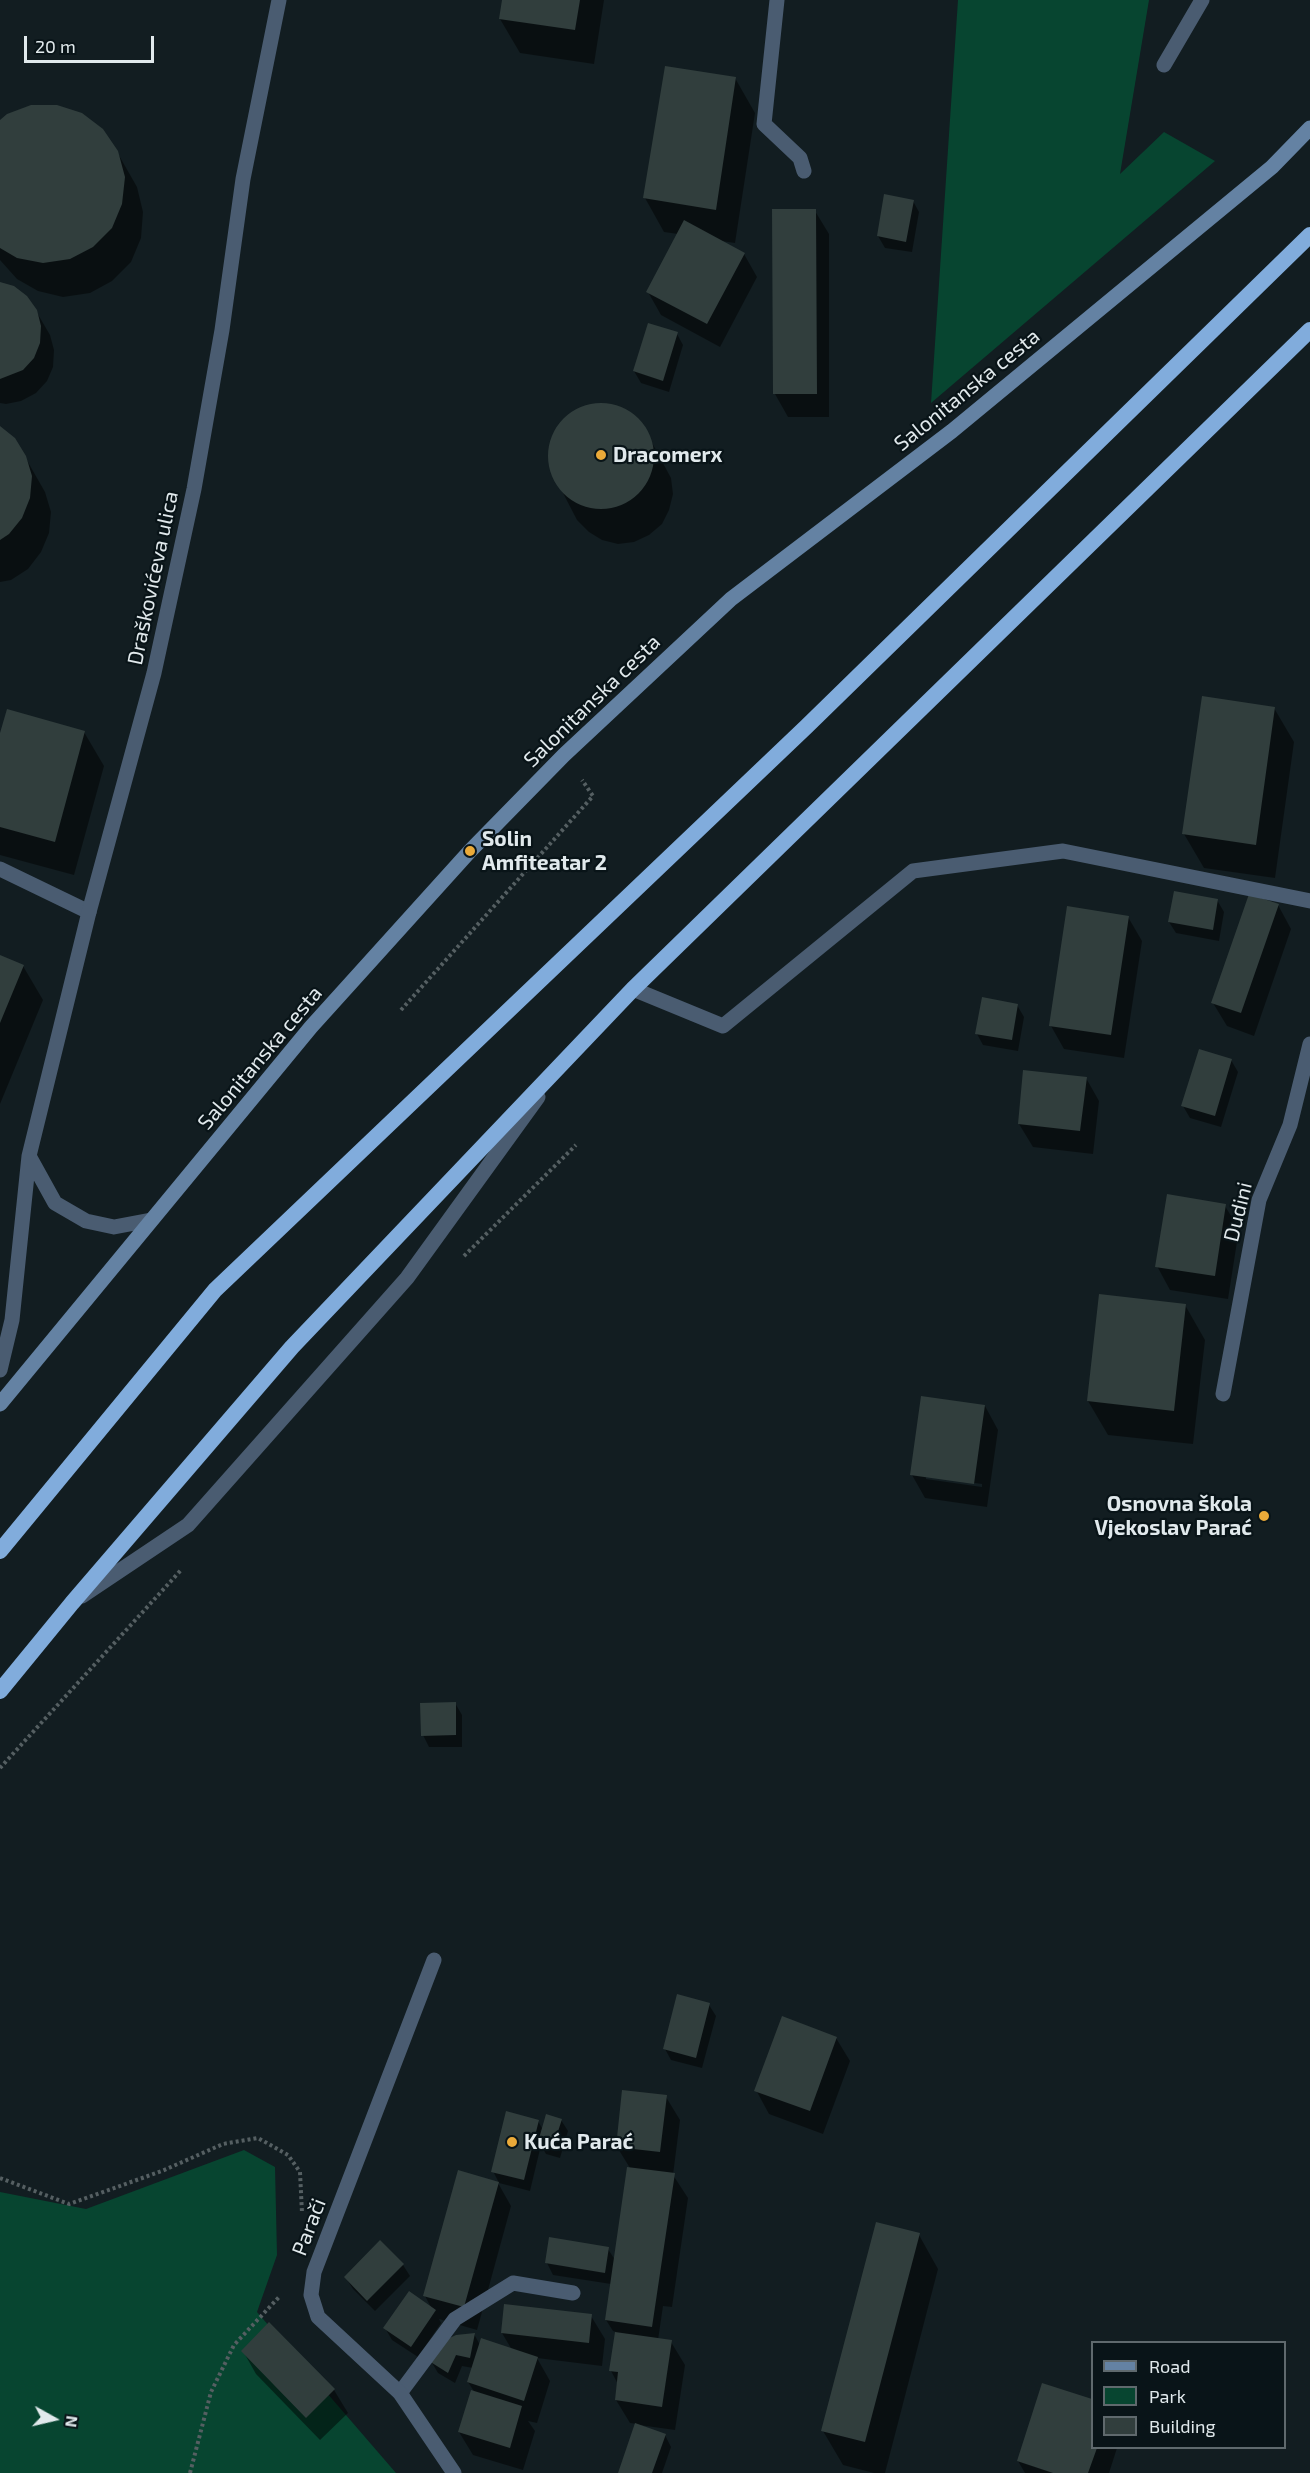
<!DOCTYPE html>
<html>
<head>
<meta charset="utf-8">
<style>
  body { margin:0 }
  #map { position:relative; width:1310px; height:2473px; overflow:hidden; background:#121d21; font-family:"Exo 2",sans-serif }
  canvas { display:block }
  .legend { position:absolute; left:1091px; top:2341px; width:195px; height:108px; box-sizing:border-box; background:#091418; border:2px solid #5f696d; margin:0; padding:8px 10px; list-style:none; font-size:18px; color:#e1e9ec }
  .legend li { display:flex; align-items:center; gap:12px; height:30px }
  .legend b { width:30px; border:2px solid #5f696d }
  .north { position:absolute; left:24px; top:2389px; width:60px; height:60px; -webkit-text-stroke:4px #091418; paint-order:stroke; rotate:98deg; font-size:16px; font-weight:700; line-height:24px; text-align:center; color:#e1e9ec }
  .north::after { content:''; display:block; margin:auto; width:21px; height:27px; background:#e1e9ec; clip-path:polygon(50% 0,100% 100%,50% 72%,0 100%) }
  .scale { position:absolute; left:24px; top:36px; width:130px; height:27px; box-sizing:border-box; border:3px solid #e1e9ec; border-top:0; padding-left:8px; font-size:18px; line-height:21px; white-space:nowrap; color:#e1e9ec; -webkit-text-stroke:4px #091418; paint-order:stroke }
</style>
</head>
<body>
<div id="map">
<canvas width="1310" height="2473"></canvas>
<ul class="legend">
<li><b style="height:8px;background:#6482a3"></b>Road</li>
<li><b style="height:16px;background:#074530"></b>Park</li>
<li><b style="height:16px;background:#313e3d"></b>Building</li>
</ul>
<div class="north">N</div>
<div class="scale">20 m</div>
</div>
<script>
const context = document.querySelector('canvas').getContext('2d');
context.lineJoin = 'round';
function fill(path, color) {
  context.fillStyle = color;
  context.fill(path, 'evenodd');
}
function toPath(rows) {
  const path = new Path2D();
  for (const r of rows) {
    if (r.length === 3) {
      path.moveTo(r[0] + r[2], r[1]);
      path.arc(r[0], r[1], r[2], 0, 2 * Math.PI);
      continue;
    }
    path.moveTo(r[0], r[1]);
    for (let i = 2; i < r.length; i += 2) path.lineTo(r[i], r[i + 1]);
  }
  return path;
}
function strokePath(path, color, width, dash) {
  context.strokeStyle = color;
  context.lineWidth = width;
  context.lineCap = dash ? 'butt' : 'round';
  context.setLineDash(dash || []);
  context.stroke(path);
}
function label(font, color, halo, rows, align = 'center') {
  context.font = font + ' "Exo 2",sans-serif';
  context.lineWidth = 4.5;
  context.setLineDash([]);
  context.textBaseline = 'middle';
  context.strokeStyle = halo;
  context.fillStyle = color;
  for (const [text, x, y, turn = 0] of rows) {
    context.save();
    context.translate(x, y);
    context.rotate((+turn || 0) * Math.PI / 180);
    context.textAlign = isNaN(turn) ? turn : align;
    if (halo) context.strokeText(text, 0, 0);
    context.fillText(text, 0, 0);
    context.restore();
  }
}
fill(toPath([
  [958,0,1149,0,1120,174,1164,132,1215,161,931,403],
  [244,2150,275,2167,277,2255,257,2312,396,2473,0,2473,0,2192,86,2209]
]), '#074530');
fill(toPath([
  [503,0,604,0,594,64,520,53,500,19],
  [735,78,755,113,735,243,721,241,744,254,757,277,720,347,661,315,648,292,678,234,664,232,645,198],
  [0,122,117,152,137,187,143,212,141,238,131,262,112,281,90,293,63,297,38,291,17,279,0,260],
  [913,201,919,212,912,252,885,248,878,236],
  [815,211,829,234,829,417,788,417,775,394],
  [0,283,36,311,50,335,54,350,53,367,47,381,36,393,21,401,6,404,0,403],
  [677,334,683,345,669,392,641,383,634,371],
  [598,404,616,406,632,415,644,428,671,478,673,494,669,510,662,524,649,535,634,542,618,544,602,540,589,532,577,520,550,468,549,450,554,433,565,418,581,409],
  [0,428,25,457,45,492,51,512,49,533,41,552,28,569,11,580,0,582],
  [1274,708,1294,742,1275,878,1204,868,1184,834],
  [84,732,104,766,74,875,0,855,0,739],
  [1217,900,1224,912,1219,941,1176,933,1169,922],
  [1278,905,1291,929,1254,1036,1227,1026,1213,1003],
  [1128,917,1142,941,1124,1058,1064,1049,1051,1026],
  [0,956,23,966,43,1000,0,1104],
  [1017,1005,1024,1017,1018,1051,983,1045,977,1034],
  [1231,1060,1238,1072,1221,1127,1190,1118,1183,1106],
  [1086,1078,1099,1101,1093,1154,1033,1147,1019,1124],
  [1225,1206,1239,1229,1228,1299,1170,1290,1157,1266],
  [1185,1305,1205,1340,1193,1444,1108,1435,1088,1401],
  [985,1406,998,1430,987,1507,925,1498,912,1475],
  [926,1476,982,1484,982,1487,926,1479],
  [455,1703,462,1715,462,1747,429,1747,423,1735],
  [709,2005,716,2016,702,2068,671,2060,665,2049],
  [836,2038,850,2061,823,2134,769,2114,756,2090],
  [666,2097,680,2120,673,2175,688,2198,672,2307,663,2306,658,2340,671,2342,685,2365,675,2430,639,2425,665,2435,671,2447,662,2473,620,2473,637,2424,630,2423,616,2400,618,2384,611,2371,616,2332,613,2331,606,2320,611,2284,553,2275,547,2263,608,2249,615,2260,630,2168,617,2147],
  [561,2120,568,2131,560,2158,546,2154,541,2145,530,2191,499,2183,493,2171,538,2121,543,2130],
  [546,2143,561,2148,560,2151,546,2147],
  [498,2183,511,2206,477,2330,439,2319,441,2323,418,2357,392,2340,385,2328,433,2311,425,2296],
  [919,2235,938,2269,885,2473,874,2473,843,2465,823,2431],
  [403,2265,410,2276,375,2311,353,2289,346,2278],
  [591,2316,605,2339,602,2366,537,2358,550,2381,537,2423,528,2421,535,2431,523,2470,473,2455,459,2432,475,2393,468,2382,473,2368,462,2366,455,2383,438,2373,431,2361,474,2334,480,2345,512,2350,502,2333],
  [243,2351,334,2390,348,2413,320,2440,256,2374],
  [1043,2385,1092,2401,1092,2448,1117,2448,1109,2473,1025,2473,1018,2461]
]), '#0007');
fill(toPath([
  [502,0,580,0,575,30,499,19],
  [665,66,736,77,716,210,643,198],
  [31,105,57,105,82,113,103,129,118,151,125,177,122,204,112,228,93,247,70,259,43,263,17,258,0,248,0,120,7,114],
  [884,194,914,200,906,242,877,236],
  [772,209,816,209,817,394,773,394],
  [684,220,745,253,707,324,646,292],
  [0,282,14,286,27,296,37,310,41,326,40,343,34,358,23,370,0,379],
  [648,323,678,332,663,381,633,371],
  [601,456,53],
  [0,426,15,438,26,456,32,476,30,498,22,518,9,534,0,540],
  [1202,696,1275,707,1256,845,1182,834],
  [7,709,85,731,55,842,0,827,0,733],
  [1174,891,1218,899,1213,930,1168,922],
  [1249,894,1279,904,1241,1013,1211,1003],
  [1067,906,1129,916,1111,1035,1049,1026],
  [0,955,24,965,0,1023],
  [982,997,1018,1004,1012,1040,975,1034],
  [1199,1049,1232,1059,1215,1116,1181,1106],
  [1023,1070,1087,1077,1080,1131,1018,1124],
  [1167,1194,1226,1204,1215,1276,1155,1267],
  [1099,1294,1186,1304,1174,1411,1087,1401],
  [921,1396,985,1405,974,1484,910,1475],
  [456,1702,456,1735,421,1736,420,1703],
  [677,1994,710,2003,696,2058,663,2049],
  [782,2016,837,2037,810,2111,754,2091],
  [622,2090,667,2095,660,2152,616,2147],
  [506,2111,539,2120,524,2180,491,2172],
  [546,2114,562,2119,553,2147,538,2142],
  [627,2167,675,2173,652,2327,605,2320],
  [458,2170,499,2182,464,2307,423,2296],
  [876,2222,920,2233,865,2442,821,2431],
  [549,2237,609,2247,605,2273,545,2263],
  [380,2240,404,2264,367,2301,344,2277],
  [409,2291,436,2310,411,2347,383,2328],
  [504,2304,592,2314,589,2343,501,2333],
  [269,2322,335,2389,306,2418,241,2351],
  [615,2332,672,2340,662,2407,615,2400,618,2372,609,2371],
  [475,2333,470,2358,456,2355,448,2373,429,2361,441,2342,456,2335],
  [481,2338,538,2357,524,2401,467,2382],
  [1042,2383,1092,2399,1092,2448,1097,2448,1088,2473,1053,2473,1017,2461],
  [471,2390,522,2406,510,2448,458,2432],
  [635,2423,666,2434,652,2473,618,2473]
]), '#313e3d');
strokePath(toPath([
  [401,1010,593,796,582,780],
  [464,1256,576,1145],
  [0,1768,182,1569],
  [0,2178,69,2204,162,2171,223,2144,258,2138,288,2155,300,2172,302,2213],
  [190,2473,211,2392,234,2345,280,2296]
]), '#555f62', 4, [3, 3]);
strokePath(toPath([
  [1164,65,1202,0],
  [0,869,89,912],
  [633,989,723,1026,913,871,1063,851,1310,901],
  [82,1596,188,1525,407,1278,538,1097],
  [400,2393,455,2319,513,2283,573,2293]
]), '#4a5c71', 15);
strokePath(toPath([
  [777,0,764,124,800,158,804,171],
  [29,1156,55,1203,86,1221,114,1227,151,1220],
  [0,1370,12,1320,29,1156,89,912,154,673,194,489,222,330,243,179,279,0],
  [1223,1394,1259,1200,1290,1125,1310,1044],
  [434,1960,314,2272,311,2295,318,2317,400,2393,454,2473]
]), '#4a5c71', 15);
strokePath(toPath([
  [0,1404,311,1027,470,851,564,755,731,599,952,431,1272,167,1310,128]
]), '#6482a3', 15);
strokePath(toPath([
  [0,1551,215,1290,806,727,1310,235],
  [0,1691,72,1603,292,1347,633,989,1310,330]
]), '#81acdc', 16);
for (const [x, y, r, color] of [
  [601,455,6,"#ebaa39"],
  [470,851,6,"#ebaa39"],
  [1264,1516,6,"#ebaa39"],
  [512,2142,6,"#ebaa39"]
]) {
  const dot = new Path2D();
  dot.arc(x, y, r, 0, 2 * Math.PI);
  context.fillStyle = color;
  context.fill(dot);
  strokePath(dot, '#091418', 2);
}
label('21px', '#e1e9ec', '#091418', [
  ["Salonitanska cesta",967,390,-39],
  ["Draškovićeva ulica",153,578,-78],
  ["Salonitanska cesta",592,701,-44],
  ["Salonitanska cesta",260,1058,-50],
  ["Dudini",1238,1212,-76],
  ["Parači",309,2227,-69]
]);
label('bold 21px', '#e1e9ec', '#091418', [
  ["Dracomerx",613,455],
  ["Solin",482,839],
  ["Amfiteatar 2",482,863],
  ["Osnovna škola",1252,1504,"right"],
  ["Vjekoslav Parać",1252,1528,"right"],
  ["Kuća Parać",524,2142]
], 'left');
</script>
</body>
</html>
